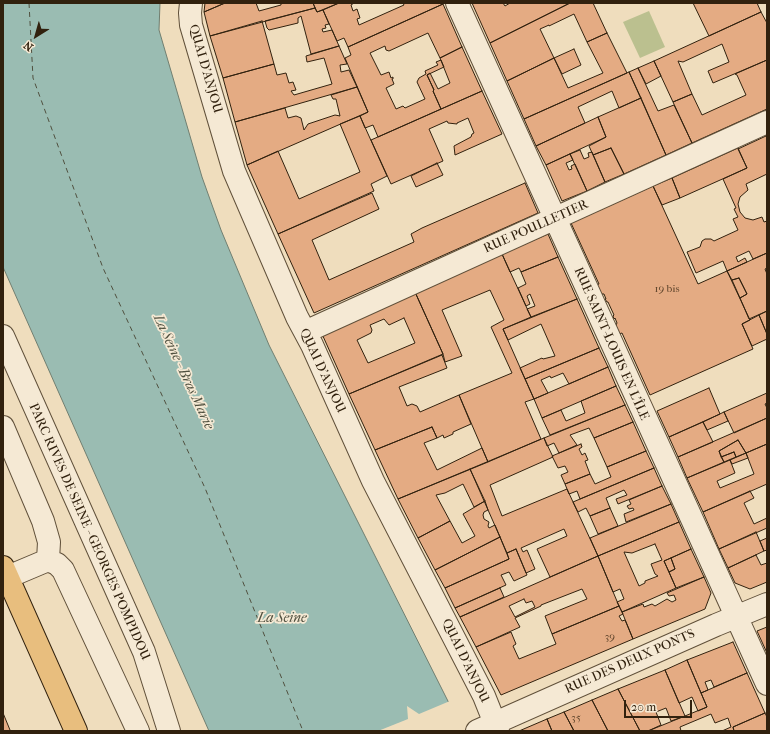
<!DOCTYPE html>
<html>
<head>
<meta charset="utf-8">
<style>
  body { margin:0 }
  #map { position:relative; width:770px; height:734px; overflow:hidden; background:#efddbd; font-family:"IM FELL French Canon",serif }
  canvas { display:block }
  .frame { position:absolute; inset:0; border:4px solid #31210e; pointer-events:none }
  .north { position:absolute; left:16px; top:16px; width:40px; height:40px; -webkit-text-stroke:3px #f5e9d4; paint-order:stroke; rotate:217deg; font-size:11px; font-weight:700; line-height:16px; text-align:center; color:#31210e }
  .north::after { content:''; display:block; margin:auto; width:14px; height:18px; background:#31210e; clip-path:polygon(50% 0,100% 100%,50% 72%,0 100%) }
  .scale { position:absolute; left:624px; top:700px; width:68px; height:18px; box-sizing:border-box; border:2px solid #31210e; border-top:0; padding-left:5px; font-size:12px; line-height:14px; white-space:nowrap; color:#31210e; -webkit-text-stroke:3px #f5e9d4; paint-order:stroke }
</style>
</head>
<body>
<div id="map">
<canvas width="770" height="734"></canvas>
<div class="frame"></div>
<div class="north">N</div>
<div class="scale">20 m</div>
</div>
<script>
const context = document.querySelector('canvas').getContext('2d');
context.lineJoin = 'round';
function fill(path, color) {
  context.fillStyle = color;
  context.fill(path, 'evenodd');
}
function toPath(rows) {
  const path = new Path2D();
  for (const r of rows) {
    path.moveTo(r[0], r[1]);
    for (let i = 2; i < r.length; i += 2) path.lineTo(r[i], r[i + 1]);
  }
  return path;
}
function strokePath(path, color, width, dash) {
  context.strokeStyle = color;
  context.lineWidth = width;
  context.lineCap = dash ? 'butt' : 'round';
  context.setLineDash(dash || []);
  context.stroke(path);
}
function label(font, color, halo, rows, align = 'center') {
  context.font = font + ' "IM FELL French Canon",serif';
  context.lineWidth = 3.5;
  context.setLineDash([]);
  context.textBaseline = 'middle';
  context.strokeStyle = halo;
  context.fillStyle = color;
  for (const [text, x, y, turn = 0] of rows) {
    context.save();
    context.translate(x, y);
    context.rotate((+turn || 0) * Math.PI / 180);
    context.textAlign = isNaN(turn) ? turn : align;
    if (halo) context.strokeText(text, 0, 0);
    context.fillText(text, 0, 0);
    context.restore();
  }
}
fill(toPath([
  [649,11,665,47,640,58,623,22]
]), '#bbc08f');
const water = toPath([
  [3,3,160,3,159,30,202,177,221,230,269,345,463,731,209,731,3,267,3,3]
]);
fill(water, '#9abcb2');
strokePath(water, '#707e70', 1);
fill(toPath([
  [450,701,465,731,378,731,408,719,407,706,419,714]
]), '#efddbd');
strokePath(toPath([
  [29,3,33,78,103,268,205,488,303,731]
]), '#50503f', 1, [5, 4]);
const building = toPath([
  [205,3,225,3,204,12,205,3],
  [225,3,256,3,259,11,281,5,281,3,313,3,315,8,210,36,204,12,225,3],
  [313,3,339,3,317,12,313,3],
  [339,3,354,3,351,5,353,11,357,9,360,18,357,19,359,25,404,5,403,3,442,3,443,4,348,47,344,38,337,41,323,10,339,3],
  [472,3,503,3,505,6,510,3,570,3,490,43,472,3],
  [570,3,593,3,607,33,587,42,574,14,549,26,549,25,540,29,554,58,507,81,490,43,570,3],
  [693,3,757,3,761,12,709,36,693,3],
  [443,4,462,47,440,58,428,33,389,51,386,50,385,46,370,53,381,75,389,72,391,78,393,77,393,79,392,79,394,84,386,88,396,109,403,106,405,108,425,99,417,82,419,78,426,74,425,71,438,65,436,62,441,60,444,67,427,75,434,90,433,91,441,109,378,137,373,125,365,128,360,116,368,112,345,58,351,55,348,47,443,4],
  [315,8,317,12,323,10,329,24,325,25,326,28,322,29,323,32,332,30,339,46,311,54,301,16,298,18,298,23,269,30,267,28,265,21,315,8],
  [761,12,767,23,767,60,713,83,708,71,729,62,722,44,683,62,678,61,692,94,673,102,654,61,761,12],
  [262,21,274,64,223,78,210,36,262,21],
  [607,33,627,73,524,119,507,81,554,58,568,88,603,73,587,42,607,33],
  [339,46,347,64,340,65,341,72,349,70,357,87,235,122,223,78,274,64,277,75,286,73,289,83,293,82,296,90,291,91,294,95,332,84,324,58,307,62,306,56,339,46],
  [462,47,482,91,441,109,433,91,434,90,427,75,430,73,438,89,450,83,440,58,462,47],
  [574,49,581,65,562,74,554,58,574,49],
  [767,60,767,109,692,143,673,102,692,94,702,115,746,95,737,75,735,74,767,60],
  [654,61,661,76,646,84,638,68,654,61],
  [638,68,658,111,674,105,692,143,666,155,629,72,638,68],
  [629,72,641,98,619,108,612,91,578,107,585,123,536,146,524,119,629,72],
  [357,87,368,112,247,165,235,122,285,108,288,118,296,116,301,118,304,130,308,124,335,115,340,116,336,99,333,99,331,95,357,87],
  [482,91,502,134,455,155,454,146,471,137,472,134,474,133,468,118,457,123,457,124,448,123,447,121,429,129,443,161,391,184,371,140,482,91],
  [641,98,666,155,624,174,611,148,593,155,589,146,606,137,598,117,641,98],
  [360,116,387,176,371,184,374,191,278,234,247,165,278,151,299,199,360,172,340,124,360,116],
  [598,117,606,137,546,165,536,146,598,117],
  [766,136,767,136,767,174,746,184,748,190,740,197,738,204,740,212,745,218,753,220,762,217,764,222,767,221,767,253,753,259,749,251,736,257,738,262,745,258,747,262,727,271,723,261,696,273,687,252,700,247,702,241,705,239,711,239,714,241,738,230,733,219,738,217,734,209,736,208,723,179,747,168,738,149,766,136],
  [611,148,624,174,605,182,593,155,611,148],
  [738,148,747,168,680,198,672,178,738,148],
  [580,150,584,159,589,157,588,153,592,152,605,182,587,191,570,154,580,150],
  [570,154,573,160,566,163,569,170,572,169,571,166,575,164,587,191,562,201,546,165,570,154],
  [437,163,443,175,416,187,411,176,437,163],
  [672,178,680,198,662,205,653,186,672,178],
  [525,183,538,213,314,313,278,234,372,193,379,209,312,240,329,280,414,242,411,234,422,228,525,183],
  [653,186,698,284,727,271,750,320,742,324,753,349,650,395,622,333,619,334,616,325,617,323,615,318,614,319,613,316,614,315,608,302,607,302,605,299,606,299,604,294,601,294,597,285,599,284,571,223,653,186],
  [548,234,558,257,521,272,519,268,510,272,502,254,548,234],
  [767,253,767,268,765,269,767,274,767,311,749,319,740,298,747,294,739,278,732,280,727,271,767,253],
  [502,254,531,317,503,329,534,399,525,402,541,439,488,462,459,395,512,373,491,327,504,320,490,290,442,310,462,356,445,362,443,354,415,292,502,254],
  [558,257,577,299,531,317,527,309,535,306,530,294,527,296,530,304,526,306,518,288,526,284,521,272,558,257],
  [739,278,747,294,740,298,732,280,739,278],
  [415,292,443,354,349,394,322,334,415,292],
  [404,318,415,343,368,363,357,340,371,333,372,330,370,325,384,319,389,325,404,318],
  [577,299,599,348,525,379,520,368,542,358,543,359,555,356,541,324,508,340,503,329,577,299],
  [767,311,767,334,759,315,767,311],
  [759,315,767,334,767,339,752,346,742,324,759,315],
  [599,348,608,367,569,384,563,373,551,378,550,376,541,380,548,393,534,399,525,379,599,348],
  [442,355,447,368,399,387,407,406,412,404,417,406,420,412,459,395,471,424,453,432,453,434,444,438,443,435,437,438,432,427,375,450,349,394,442,355],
  [608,367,616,386,542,418,534,399,608,367],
  [616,386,625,405,550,435,542,418,561,410,566,421,585,413,581,401,616,386],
  [709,388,720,414,669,437,657,411,709,388],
  [767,393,767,403,765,404,767,408,767,418,734,433,724,412,767,393],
  [625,405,633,422,594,438,589,428,570,435,577,445,559,453,554,443,547,446,544,438,625,405],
  [724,412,728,421,707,430,703,422,724,412],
  [767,418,767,444,746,453,738,440,719,451,724,462,687,478,678,457,767,418],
  [633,422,646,451,607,467,594,438,633,422],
  [703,422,713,442,678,457,669,437,703,422],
  [432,427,437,438,424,443,437,470,482,448,488,462,398,499,375,450,432,427],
  [544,438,553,457,490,485,502,516,567,489,598,556,550,577,537,549,567,536,564,529,521,548,523,552,527,550,535,569,526,573,516,549,507,553,470,469,544,438],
  [738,440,746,453,736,457,734,452,721,457,719,451,738,440],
  [581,444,582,447,579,449,582,455,585,453,588,460,585,461,590,474,565,484,561,475,568,472,565,466,558,468,552,456,581,444],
  [767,444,767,484,703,512,687,478,730,460,735,473,717,481,720,488,754,474,746,453,767,444],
  [646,451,654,468,580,499,577,491,569,494,565,484,590,474,595,484,611,477,607,467,646,451],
  [734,452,736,457,724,462,721,457,734,452],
  [746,453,748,458,732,464,730,460,746,453],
  [654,468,662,486,618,504,616,499,627,495,624,490,606,498,610,508,590,516,586,508,578,512,573,502,654,468],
  [470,469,485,501,474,507,463,484,445,493,436,495,450,521,418,538,398,499,470,469],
  [662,486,671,504,626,522,624,514,634,510,633,508,629,509,627,506,631,504,629,500,662,486],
  [750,491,754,498,744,503,754,524,767,518,767,528,719,549,703,512,750,491],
  [485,501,488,510,484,512,483,515,484,519,489,522,488,526,489,528,495,525,500,537,435,570,418,538,450,521,462,543,475,536,463,514,485,501],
  [671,504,679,522,598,556,590,538,671,504],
  [610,508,618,526,598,534,590,516,610,508],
  [679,522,691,549,664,561,676,588,622,612,617,602,624,599,620,589,613,592,598,556,679,522],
  [655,544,662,560,651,564,655,574,658,576,645,581,645,583,639,586,624,552,632,553,655,544],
  [756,532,764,551,728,568,719,549,756,532],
  [500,537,509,559,445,588,435,570,500,537],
  [767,538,767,550,764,551,760,541,767,538],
  [516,549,527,575,514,581,509,572,501,575,506,585,455,608,445,588,509,559,507,553,516,549],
  [691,549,704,577,676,588,669,572,675,569,671,558,691,549],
  [756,555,761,565,767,563,767,582,750,589,735,583,728,568,756,555],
  [598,556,619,606,552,634,545,616,587,599,582,589,541,605,541,606,515,618,520,627,476,647,460,617,598,556],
  [524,599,526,603,532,601,535,607,515,617,509,606,524,599],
  [671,558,675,569,669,572,664,561,671,558],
  [704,577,711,593,705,609,633,639,622,612,643,604,644,607,652,604,655,606,667,599,672,602,676,600,674,595,669,596,667,593,704,577],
  [500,588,504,597,460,617,455,608,500,588],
  [619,606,623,614,619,616,622,621,625,620,633,639,501,695,476,647,511,632,516,644,513,646,519,659,556,644,552,634,619,606],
  [767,627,767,653,757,631,767,627],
  [733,642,747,673,714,687,711,680,705,682,708,690,701,693,687,660,733,642],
  [687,660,707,707,698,711,692,697,679,703,665,670,687,660],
  [665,670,685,716,671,721,666,708,656,712,661,725,648,731,640,731,618,689,665,670],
  [747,673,765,713,733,727,734,731,722,731,731,727,728,718,715,723,711,714,680,727,681,731,648,731,707,707,701,693,747,673],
  [618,689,640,731,608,731,592,700,618,689],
  [592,700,608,731,574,731,564,712,592,700],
  [564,712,574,731,552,731,547,719,564,712],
  [3,713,10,730,11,731,3,731,3,713],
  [765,713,767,717,767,731,734,731,733,727,765,713],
  [547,719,552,731,519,731,547,719]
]);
fill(building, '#e4ab83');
strokePath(building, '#31210e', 1);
const minor = toPath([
  [191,3,190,13,191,25,234,171,297,317,312,345,373,481,484,696,498,731],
  [457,3,767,684],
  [305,332,767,122],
  [3,336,144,652,169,731],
  [3,427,43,521,49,542,48,560],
  [3,579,48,560,57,564,63,570,138,731],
  [477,731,716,625,767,604]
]);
const major = toPath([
  [3,567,76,731]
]);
strokePath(minor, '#60503a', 24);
strokePath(major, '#31210e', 24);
strokePath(minor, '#f5e9d4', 22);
strokePath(major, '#e8be7e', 22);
label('11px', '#5e442b', null, [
  ["19 bis",667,289],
  ["39",610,637],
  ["35",576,718]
]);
label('13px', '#31210e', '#f5e9d4', [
  ["QUAI D'ANJOU",205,69,74],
  ["RUE POULLETIER",536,227,-24],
  ["RUE SAINT-LOUIS EN L'ÎLE",611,344,66],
  ["QUAI D'ANJOU",322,371,65],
  ["PARC RIVES DE SEINE - GEORGES POMPIDOU",89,532,66],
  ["QUAI D'ANJOU",465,661,64],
  ["RUE DES DEUX PONTS",630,662,-24]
]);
label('italic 14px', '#50503f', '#f5e9d4', [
  ["La Seine - Bras Marie",183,372,65],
  ["La Seine",282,619]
]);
</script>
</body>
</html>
